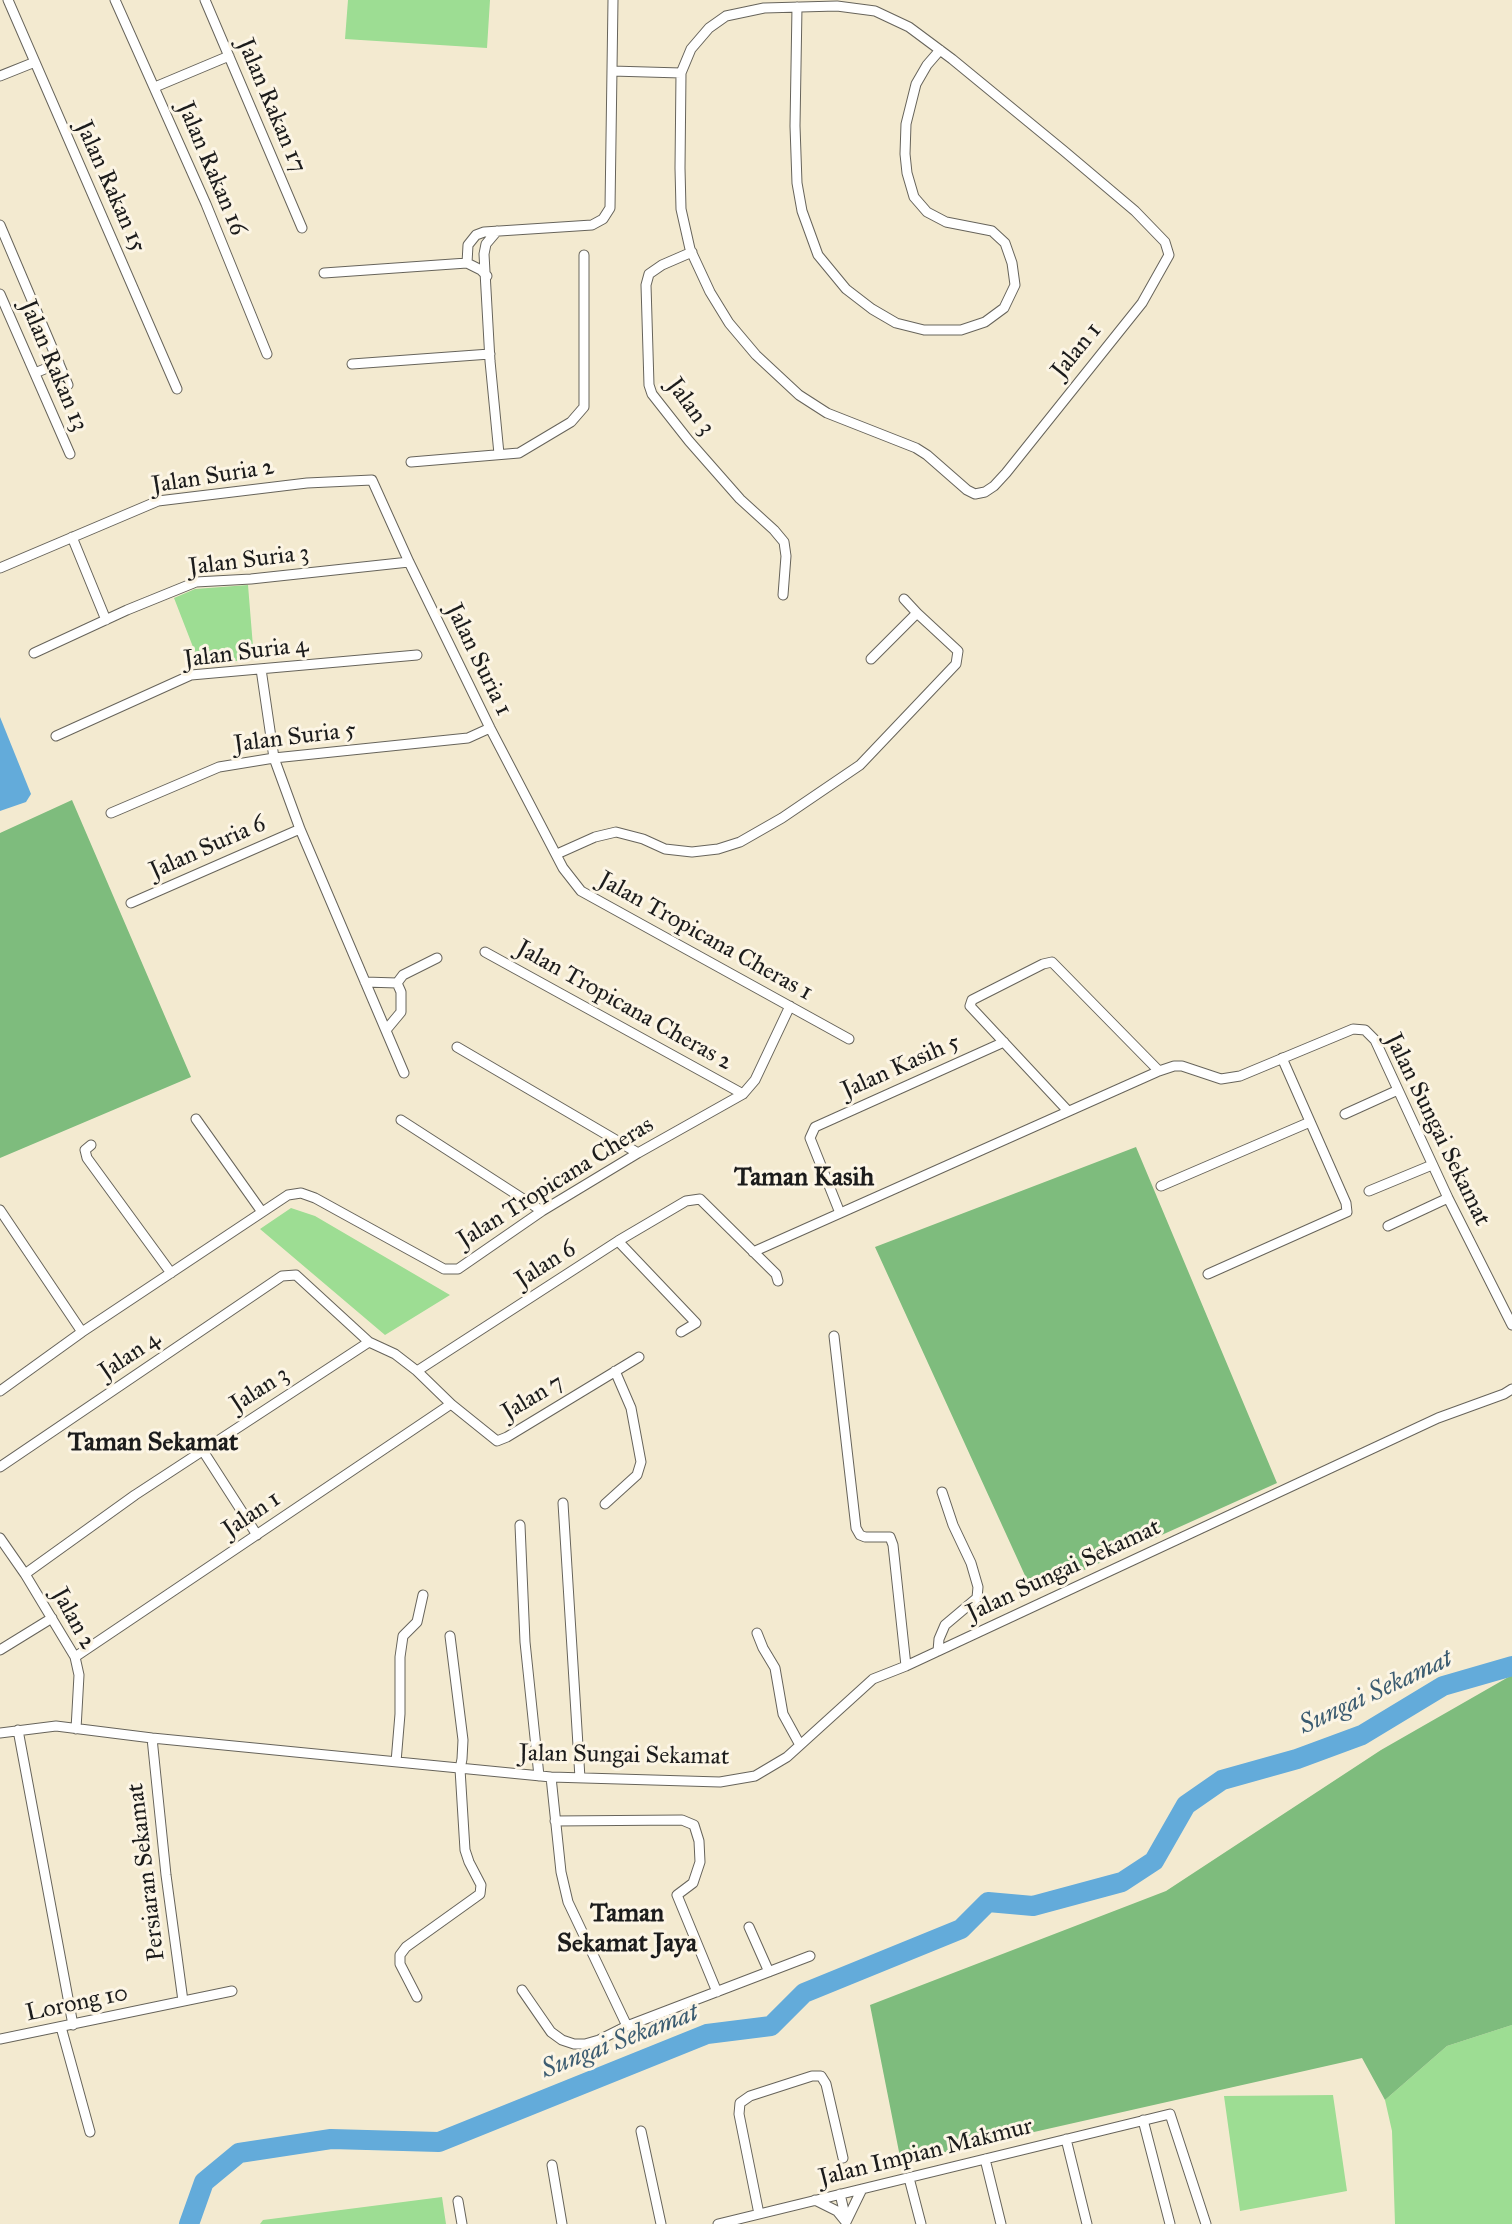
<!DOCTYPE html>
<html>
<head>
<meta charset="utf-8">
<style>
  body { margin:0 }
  canvas { display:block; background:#f3ead0 }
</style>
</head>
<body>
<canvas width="1512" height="2224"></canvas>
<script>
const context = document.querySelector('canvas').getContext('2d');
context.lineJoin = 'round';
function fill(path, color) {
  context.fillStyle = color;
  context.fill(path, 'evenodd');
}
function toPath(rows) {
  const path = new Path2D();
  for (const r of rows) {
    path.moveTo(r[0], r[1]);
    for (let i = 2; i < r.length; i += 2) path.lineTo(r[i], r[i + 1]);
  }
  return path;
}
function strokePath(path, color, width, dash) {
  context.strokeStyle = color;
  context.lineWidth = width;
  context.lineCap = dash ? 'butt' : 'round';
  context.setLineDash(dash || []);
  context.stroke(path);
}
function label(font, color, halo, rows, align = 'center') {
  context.font = font + ' "IM FELL Great Primer",serif';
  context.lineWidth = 6;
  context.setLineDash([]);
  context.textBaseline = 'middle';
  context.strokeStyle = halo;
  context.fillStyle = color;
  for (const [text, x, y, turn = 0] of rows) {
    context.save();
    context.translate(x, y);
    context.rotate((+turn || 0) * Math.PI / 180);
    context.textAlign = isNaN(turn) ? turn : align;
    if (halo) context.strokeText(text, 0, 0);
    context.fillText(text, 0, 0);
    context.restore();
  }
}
fill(toPath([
  [348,0,490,0,487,48,345,39],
  [248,585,254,659,200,665,174,598,195,589],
  [291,1208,315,1216,450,1295,385,1335,260,1229],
  [1512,2025,1512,2224,1395,2224,1392,2131,1385,2100,1447,2046],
  [1333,2095,1347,2191,1240,2211,1224,2096],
  [442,2197,446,2224,260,2224,263,2220]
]), '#9ddd93');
fill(toPath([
  [72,800,191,1077,0,1158,0,833],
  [1136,1147,1277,1483,1033,1593,875,1247],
  [1512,1675,1512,2025,1447,2046,1385,2100,1362,2058,901,2162,870,2005,1166,1891,1381,1750]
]), '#7ebc7d');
fill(toPath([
  [0,717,31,794,26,802,0,811]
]), '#63abda');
strokePath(toPath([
  [189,2224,204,2182,239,2153,331,2139,439,2142,707,2034,771,2026,804,1993,961,1929,988,1902,1033,1906,1122,1882,1154,1861,1186,1805,1222,1780,1297,1759,1362,1735,1443,1686,1512,1666]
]), '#63abda', 20);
const street = toPath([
  [8,0,177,389],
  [115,0,206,204,267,354],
  [205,0,302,228],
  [837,6,875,11,909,27,952,59,1064,151,1135,211,1165,242,1169,255,1142,303,1006,473,994,486,985,492,975,494,967,490,927,455,916,448,827,413,799,395,756,355,729,323,710,292,690,249,681,209,680,168,681,73,691,49,709,28,726,16,764,8,837,6],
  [797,7,795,126,797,183,802,211,818,255,846,289,872,309,896,323,924,330,961,330,985,322,1004,308,1015,285,1012,263,1005,243,992,231,946,222,927,212,914,197,907,173,905,154,906,124,916,84,927,65,940,50],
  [612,71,681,73],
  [0,76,35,62],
  [155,87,229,56],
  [0,225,68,385],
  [497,231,486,244,484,254,490,361,499,454],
  [692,252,662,265,649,274,646,285,649,385,652,394,689,441,740,499,774,530,784,542,786,556,783,595],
  [467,263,468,245,476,235,484,232,592,225,603,219,610,208,613,0],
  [324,273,467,263,481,270,487,276],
  [0,294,70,454],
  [352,364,490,354],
  [35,373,59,363],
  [411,462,519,453,571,422,584,407,584,255],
  [72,537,106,620],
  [0,568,158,501,307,483,372,480,409,562,490,728,563,868,581,891,849,1039],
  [904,599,917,613],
  [34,653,127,610,196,582,251,579,409,562],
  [261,669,274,758,300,829,404,1073],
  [56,736,191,675,417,655],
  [111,813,219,767,274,758,468,738,490,728],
  [557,854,595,837,616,832,643,839,665,849,692,852,718,849,740,842,782,818,860,765,956,664,958,651,917,613,871,659],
  [131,903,300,829],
  [485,952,743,1094],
  [365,982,397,983,401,992,401,1012,386,1030],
  [397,983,403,975,437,958],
  [457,1047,638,1153],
  [1068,1111,970,1006,972,1000,1043,964,1052,962,1159,1071],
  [1345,1114,1398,1090],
  [196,1119,262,1212],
  [401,1120,542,1211],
  [91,1145,85,1150,87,1158,171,1273],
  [1161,1186,1310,1122],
  [1369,1191,1432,1165],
  [0,1210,82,1332],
  [840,1213,810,1138,815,1127,1004,1042],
  [1388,1226,1448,1198],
  [618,1241,696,1323,681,1332],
  [753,1252,1159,1071,1174,1066,1182,1066,1221,1079,1240,1076,1353,1029,1365,1030,1375,1040,1448,1198,1512,1325],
  [1208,1274,1347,1212,1346,1203,1282,1058],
  [834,1336,856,1528,860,1535,865,1537,890,1537,893,1545,906,1666],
  [417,1371,618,1241,686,1201,700,1199,776,1274,778,1281],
  [0,1391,82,1332,288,1195,301,1193,315,1198,444,1269,458,1269,542,1211,638,1153,743,1094,755,1080,790,1006],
  [203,1451,257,1535],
  [0,1467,282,1276,296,1275,369,1342,395,1354,417,1371,451,1404,497,1441,507,1437,639,1357],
  [563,1503,580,1778],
  [605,1504,637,1475,641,1462,631,1408,615,1371],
  [520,1525,525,1642,539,1776],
  [0,1538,25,1574,75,1657,79,1675,76,1729],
  [25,1574,135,1495,369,1342],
  [757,1633,763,1648,775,1668,783,1714,800,1745],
  [0,1650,52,1618],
  [938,1651,939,1639,945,1625,977,1598,978,1587,971,1563,953,1525,942,1492],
  [75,1657,451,1404],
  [18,1730,73,2025],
  [0,1733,56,1726,152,1738,551,1777,720,1782,755,1776,787,1757,873,1679,906,1666,1438,1418,1504,1394,1512,1389],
  [152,1738,166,1875,183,2001],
  [396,1762,400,1714,400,1657,403,1636,417,1622,423,1595],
  [551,1777,561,1872,568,1902,627,2026,810,1956],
  [555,1821,682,1820,694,1825,699,1841,700,1862,693,1883,677,1895,717,1992],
  [749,1927,769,1972],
  [522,1990,551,2032,562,2040,574,2044,585,2044,599,2040,627,2026],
  [417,1997,400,1964,400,1955,406,1947,480,1894,481,1885,469,1862,465,1850,460,1769,462,1759,463,1740,450,1636],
  [61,2027,90,2132],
  [0,2039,232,1991],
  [1143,2120,1170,2224],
  [641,2131,661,2224],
  [1066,2139,1087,2224],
  [985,2159,1001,2224],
  [552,2165,562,2224],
  [909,2178,921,2224],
  [840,2194,846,2219],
  [815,2200,837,2211,846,2222,862,2189],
  [458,2201,462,2224],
  [759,2214,739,2114,740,2103,750,2096,812,2076,821,2076,826,2084,843,2158],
  [718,2224,1170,2114,1206,2224]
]);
strokePath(street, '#67645b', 11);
strokePath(street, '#fff', 9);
label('24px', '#1c1c1c', '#fcf5e5', [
  ["Jalan Rakan 17",271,106,67],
  ["Jalan Rakan 16",211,169,67],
  ["Jalan Rakan 15",110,187,66],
  ["Jalan 1",1077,351,-51],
  ["Jalan Rakan 13",53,366,67],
  ["Jalan 3",690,407,54],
  ["Jalan Suria 2",213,477,-9],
  ["Jalan Suria 3",249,561,-7],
  ["Jalan Suria 4",246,653,-7],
  ["Jalan Suria 1",478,660,64],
  ["Jalan Suria 5",295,738,-7],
  ["Jalan Suria 6",208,848,-24],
  ["Jalan Tropicana Cheras 1",705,937,29],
  ["Jalan Tropicana Cheras 2",624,1006,29],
  ["Jalan Kasih 5",901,1067,-24],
  ["Jalan Sungai Sekamat",1437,1130,64],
  ["Jalan Tropicana Cheras",556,1183,-32],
  ["Jalan 6",546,1265,-33],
  ["Jalan 4",130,1356,-34],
  ["Jalan 3",260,1390,-33],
  ["Jalan 7",533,1398,-31],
  ["Jalan 1",252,1515,-34],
  ["Jalan Sungai Sekamat",1064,1571,-25],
  ["Jalan 2",73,1619,61],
  ["Jalan Sungai Sekamat",624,1756,1],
  ["Persiaran Sekamat",147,1872,-97],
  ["Lorong 10",77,2004,-12],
  ["Jalan Impian Makmur",926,2153,-14]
]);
label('bold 26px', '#1c1c1c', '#fcf5e5', [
  ["Taman Kasih",804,1179],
  ["Taman Sekamat",153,1444],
  ["Taman",627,1915],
  ["Sekamat Jaya",627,1945]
]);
label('italic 26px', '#3c5c71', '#fcf5e5', [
  ["Sungai Sekamat",1376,1693,-25],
  ["Sungai Sekamat",620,2042,-21]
]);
</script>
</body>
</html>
